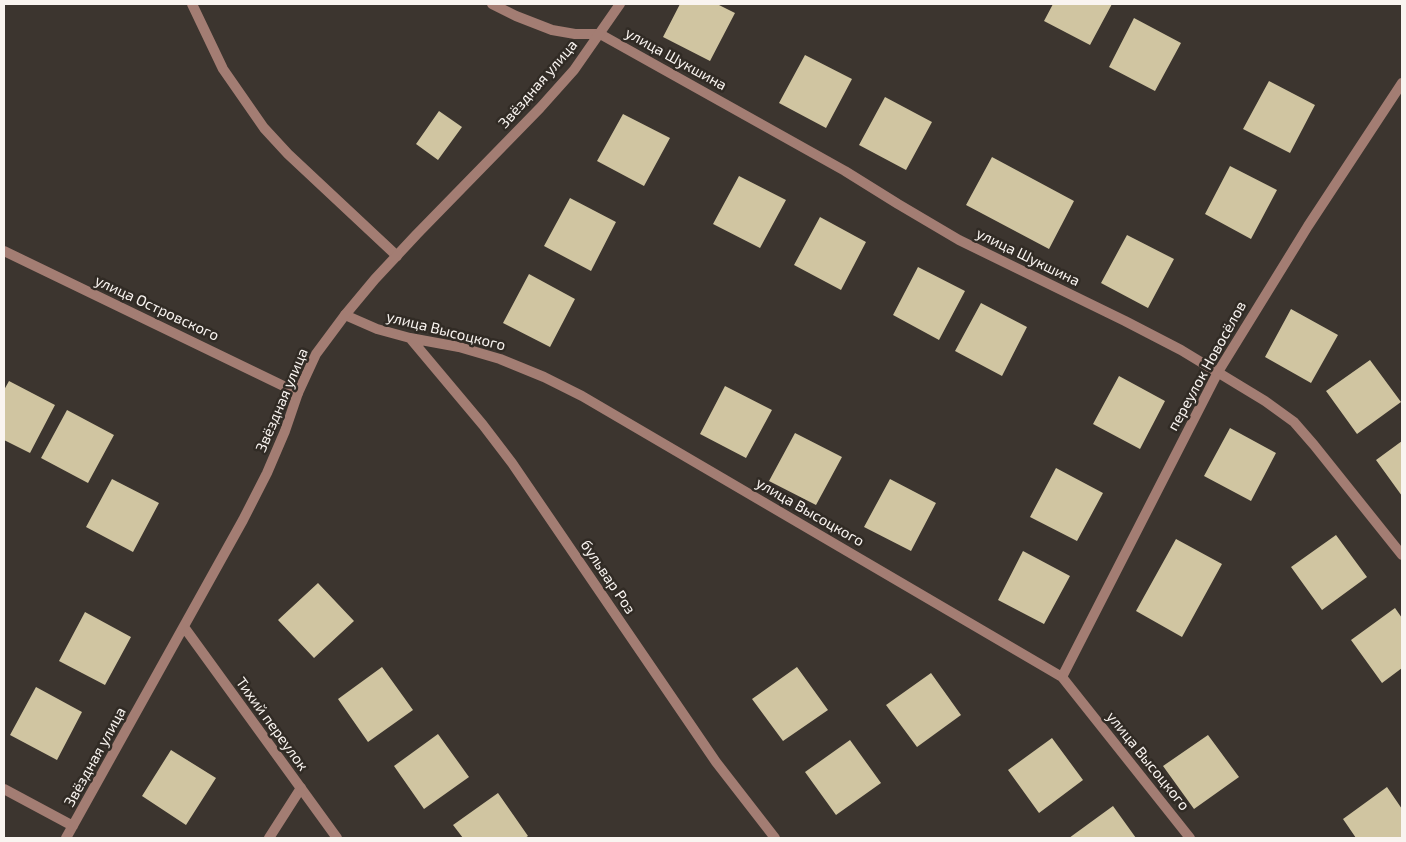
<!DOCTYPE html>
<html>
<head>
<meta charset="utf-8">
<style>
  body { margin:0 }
  #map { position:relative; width:1406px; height:842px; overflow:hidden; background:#3c352f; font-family:"Exo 2",sans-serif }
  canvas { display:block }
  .frame { position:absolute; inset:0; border:5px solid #f9f4f0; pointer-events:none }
</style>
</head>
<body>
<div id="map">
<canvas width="1406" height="842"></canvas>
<div class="frame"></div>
</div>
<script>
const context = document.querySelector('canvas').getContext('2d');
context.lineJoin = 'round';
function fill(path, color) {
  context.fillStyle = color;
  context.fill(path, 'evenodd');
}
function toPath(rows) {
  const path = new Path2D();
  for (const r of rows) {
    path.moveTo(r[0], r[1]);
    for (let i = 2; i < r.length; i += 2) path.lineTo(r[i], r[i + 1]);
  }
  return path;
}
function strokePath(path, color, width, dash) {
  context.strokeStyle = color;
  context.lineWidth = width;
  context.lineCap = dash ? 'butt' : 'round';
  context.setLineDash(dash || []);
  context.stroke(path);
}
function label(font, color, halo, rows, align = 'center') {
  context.font = font + ' "Exo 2",sans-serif';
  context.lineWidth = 5;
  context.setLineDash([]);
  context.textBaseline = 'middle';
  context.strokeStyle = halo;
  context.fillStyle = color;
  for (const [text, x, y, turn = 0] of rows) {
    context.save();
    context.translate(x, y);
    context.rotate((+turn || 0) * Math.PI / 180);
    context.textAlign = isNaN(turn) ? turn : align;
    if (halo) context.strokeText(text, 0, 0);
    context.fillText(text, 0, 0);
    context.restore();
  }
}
fill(toPath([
  [680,4,717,4,735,13,710,61,663,37],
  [1053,4,1112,4,1090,45,1044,21],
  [1134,18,1181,43,1155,91,1109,67],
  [805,55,852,79,826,128,779,103],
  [1269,81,1315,105,1290,153,1243,129],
  [885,97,932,122,906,170,859,145],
  [439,111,462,127,438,160,416,144],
  [623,114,670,138,644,186,597,161],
  [992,157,1074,201,1049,249,966,205],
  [1230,166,1277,190,1251,239,1205,214],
  [739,176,786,200,760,248,713,224],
  [570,198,616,222,591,271,544,246],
  [820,217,866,242,841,290,794,265],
  [1127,235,1174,259,1148,308,1101,283],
  [918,267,965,291,939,340,893,315],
  [529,274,575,299,550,347,503,323],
  [981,303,1027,327,1002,376,955,351],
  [1291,309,1338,335,1311,383,1265,357],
  [1370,360,1401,402,1357,434,1326,391],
  [1119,376,1165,401,1140,449,1093,424],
  [9,381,55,405,30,453,4,440,4,390],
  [725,386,772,410,746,458,700,434],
  [67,410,114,435,88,483,41,458],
  [1230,428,1276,453,1251,501,1204,476],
  [795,433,842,457,816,505,769,481],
  [1402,441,1402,496,1376,460],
  [1056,468,1103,493,1077,541,1030,517],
  [112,479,159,503,133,552,86,527],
  [890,479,936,503,911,551,864,527],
  [1336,535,1367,577,1322,610,1291,567],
  [1176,539,1222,564,1182,637,1136,611],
  [1023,551,1070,576,1044,624,998,600],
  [318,583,354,621,314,658,278,620],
  [1395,608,1402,618,1402,668,1382,683,1351,640],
  [85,612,131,637,105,685,59,661],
  [382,667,413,710,368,742,338,699],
  [797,667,828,710,783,741,752,699],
  [931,673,961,715,917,747,886,705],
  [36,687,82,712,57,760,10,735],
  [438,734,469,777,424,809,394,766],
  [1208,735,1239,777,1194,809,1163,766],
  [1052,738,1083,780,1039,813,1008,770],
  [850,740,881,783,836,815,805,772],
  [171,750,216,778,186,825,142,796],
  [1387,787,1402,809,1402,838,1356,838,1343,819],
  [498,793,528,836,525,838,463,838,453,825],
  [1113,806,1136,838,1069,838]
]), '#d0c5a1');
strokePath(toPath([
  [192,4,223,69,264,128,288,154,397,256],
  [269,838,301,788]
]), '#a37d73', 10);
strokePath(toPath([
  [492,4,516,16,552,30,575,34,600,34,845,171,898,204,959,240,1125,321,1181,350,1265,401,1294,422,1314,445,1402,555],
  [345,315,377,329,410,338,459,347,500,359,544,377,582,396,1062,677,1190,838],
  [410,338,483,425,512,463,716,762,775,838],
  [184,627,337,838],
  [1062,677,1218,372,1308,226,1402,83],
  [4,789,73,826],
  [66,838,243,520,267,473,285,431,298,393]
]), '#a37d73', 10);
strokePath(toPath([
  [4,251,298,393,316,354,345,315,375,279,417,234,540,108,574,70,620,4]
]), '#a37d73', 10);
label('15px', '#f9f4f0', '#312b25', [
  ["улица Шукшина",676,59,29],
  ["Звёздная улица",538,84,-49],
  ["улица Шукшина",1028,257,26],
  ["улица Островского",157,308,25],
  ["улица Высоцкого",446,331,14],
  ["переулок Новосёлов",1207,366,-61],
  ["Звёздная улица",282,400,-67],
  ["улица Высоцкого",810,512,30],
  ["бульвар Роз",608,577,56],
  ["Тихий переулок",272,724,54],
  ["Звёздная улица",95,757,-61],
  ["улица Высоцкого",1148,761,51]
]);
</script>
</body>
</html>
